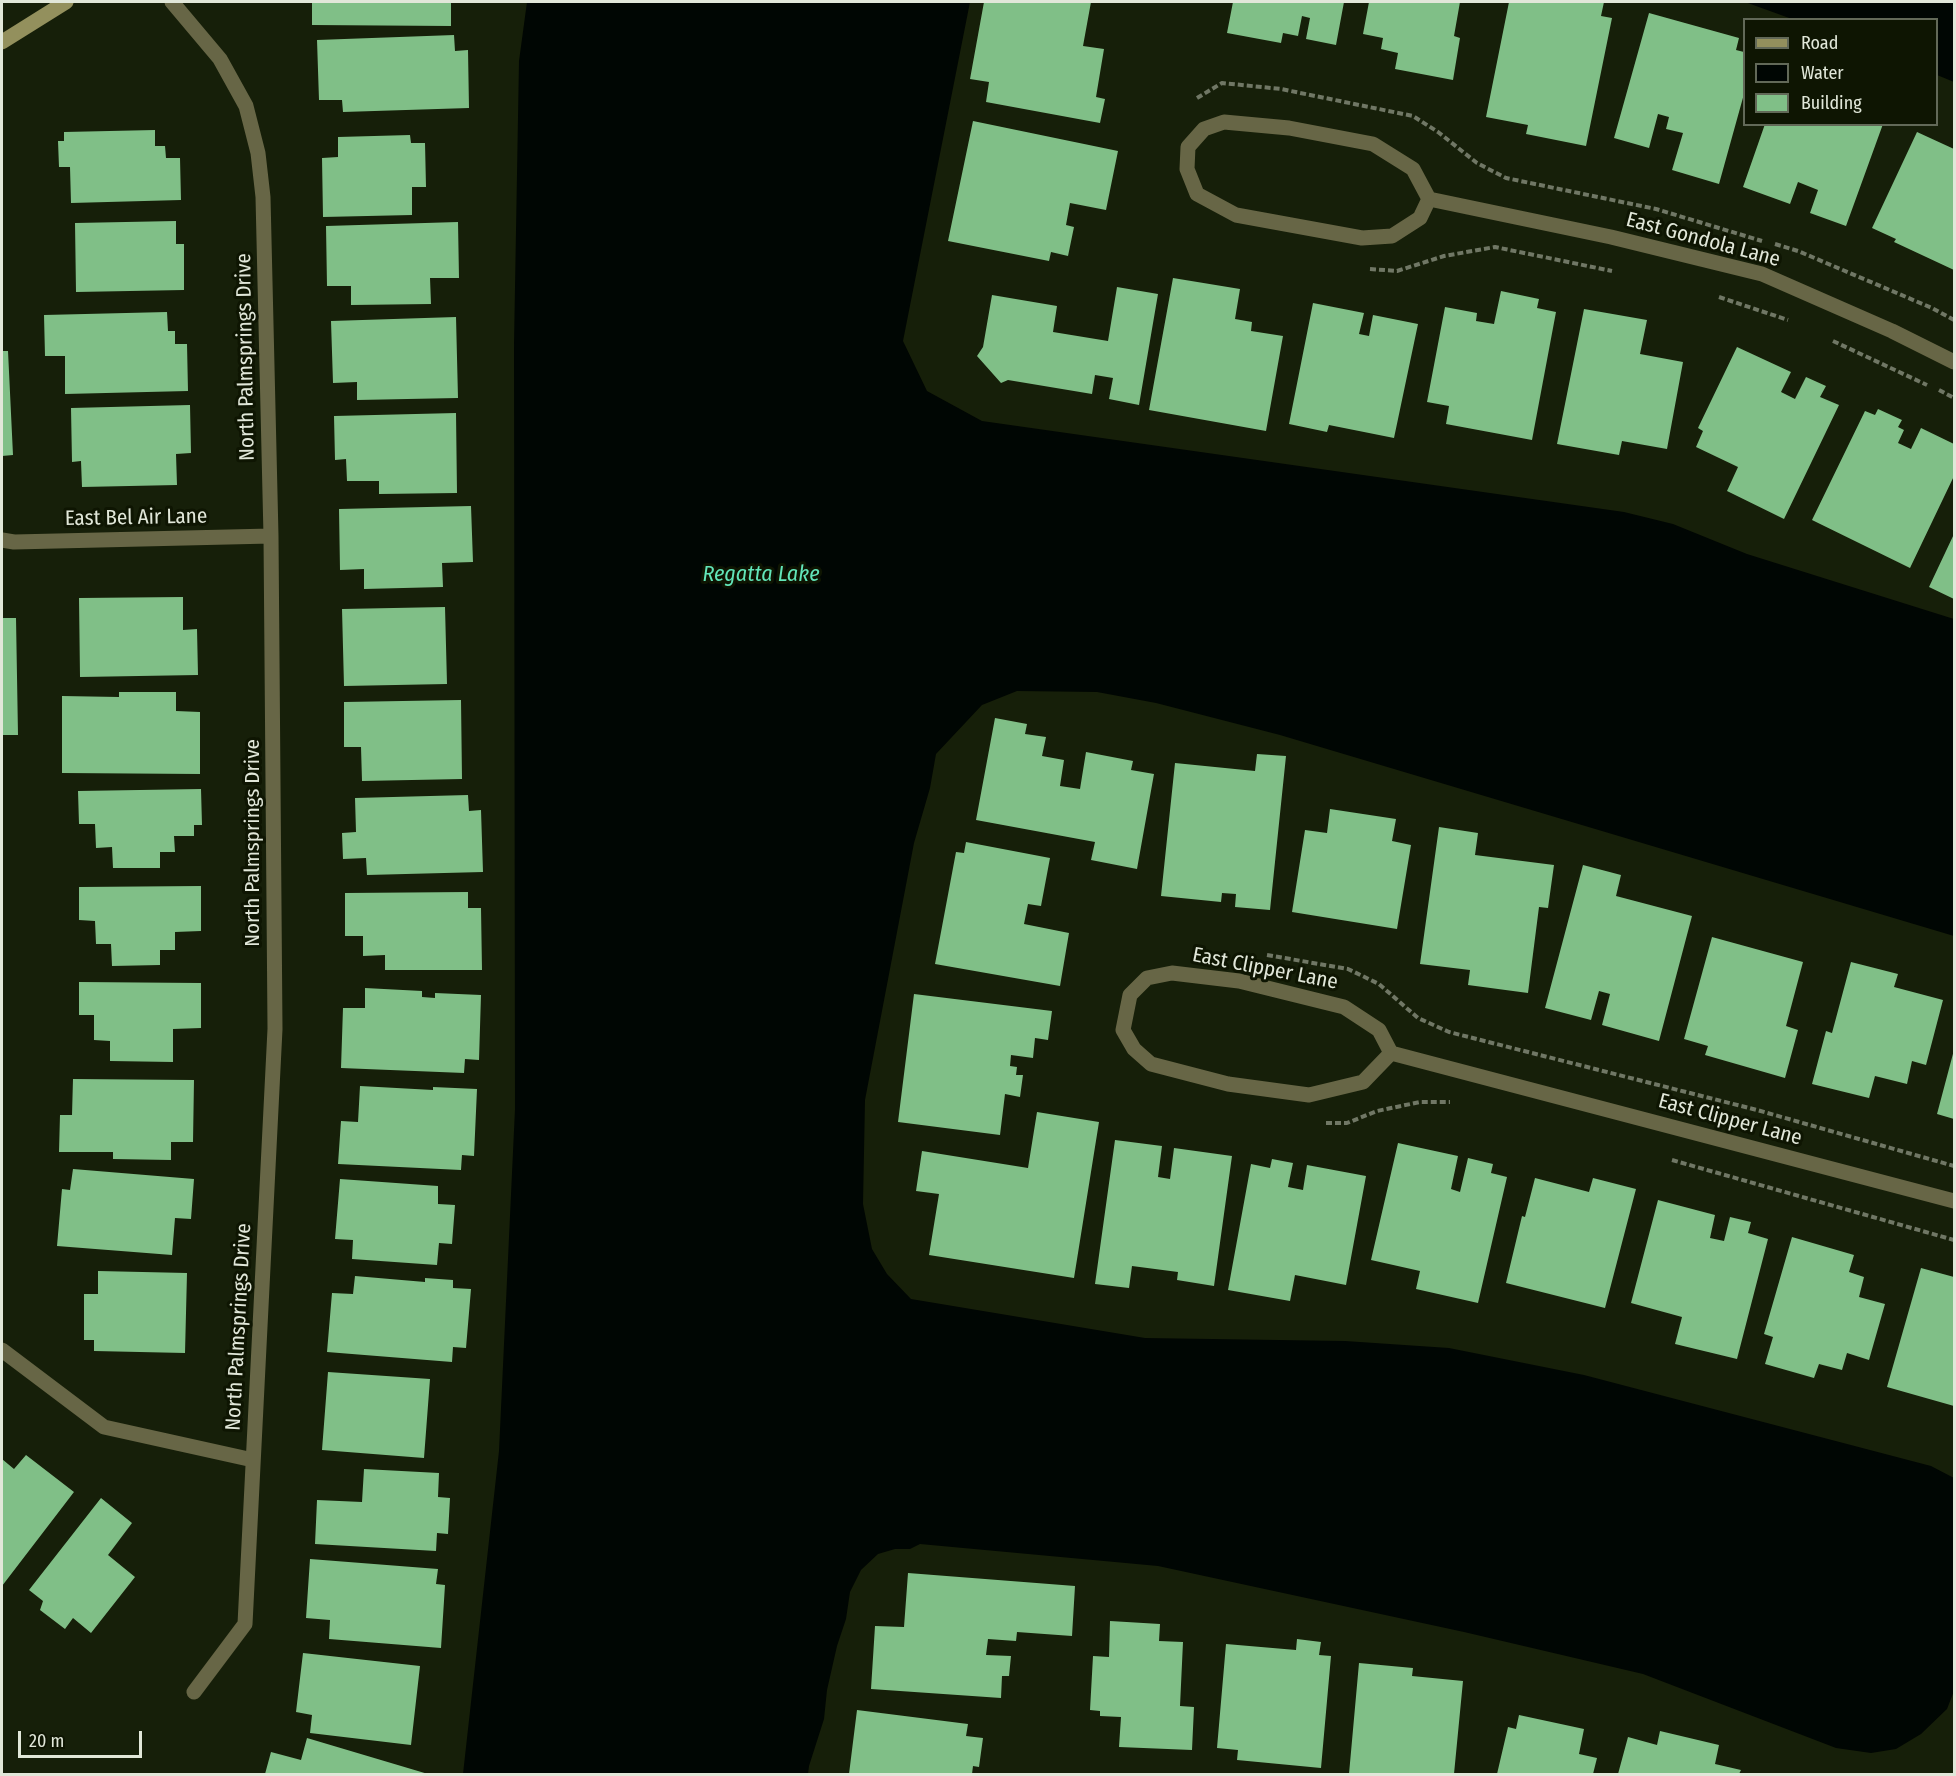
<!DOCTYPE html>
<html>
<head>
<meta charset="utf-8">
<style>
  body { margin:0 }
  #map { position:relative; width:1956px; height:1776px; overflow:hidden; background:#161f09; font-family:"Fira Sans Condensed",sans-serif }
  canvas { display:block }
  .frame { position:absolute; inset:0; border:3px solid #e1e7d9; pointer-events:none }
  .legend { position:absolute; left:1743px; top:18px; width:195px; height:108px; box-sizing:border-box; background:#0e1502; border:2px solid #626958; margin:0; padding:8px 10px; list-style:none; font-size:18px; color:#e1e7d9 }
  .legend li { display:flex; align-items:center; gap:12px; height:30px }
  .legend b { width:30px; border:2px solid #626958 }
  .scale { position:absolute; left:18px; top:1731px; width:124px; height:27px; box-sizing:border-box; border:3px solid #e1e7d9; border-top:0; padding-left:8px; font-size:18px; line-height:21px; white-space:nowrap; color:#e1e7d9; -webkit-text-stroke:4px #0e1502; paint-order:stroke }
</style>
</head>
<body>
<div id="map">
<canvas width="1956" height="1776"></canvas>
<div class="frame"></div>
<ul class="legend">
<li><b style="height:8px;background:#93905d"></b>Road</li>
<li><b style="height:16px;background:#000603"></b>Water</li>
<li><b style="height:16px;background:#80bf87"></b>Building</li>
</ul>
<div class="scale">20 m</div>
</div>
<script>
const context = document.querySelector('canvas').getContext('2d');
context.lineJoin = 'round';
function fill(path, color) {
  context.fillStyle = color;
  context.fill(path, 'evenodd');
}
function toPath(rows) {
  const path = new Path2D();
  for (const r of rows) {
    path.moveTo(r[0], r[1]);
    for (let i = 2; i < r.length; i += 2) path.lineTo(r[i], r[i + 1]);
  }
  return path;
}
function strokePath(path, color, width, dash) {
  context.strokeStyle = color;
  context.lineWidth = width;
  context.lineCap = dash ? 'butt' : 'round';
  context.setLineDash(dash || []);
  context.stroke(path);
}
function label(font, color, halo, rows, align = 'center') {
  context.font = font + ' "Fira Sans Condensed",sans-serif';
  context.lineWidth = 6;
  context.setLineDash([]);
  context.textBaseline = 'middle';
  context.strokeStyle = halo;
  context.fillStyle = color;
  for (const [text, x, y, turn = 0] of rows) {
    context.save();
    context.translate(x, y);
    context.rotate((+turn || 0) * Math.PI / 180);
    context.textAlign = isNaN(turn) ? turn : align;
    if (halo) context.strokeText(text, 0, 0);
    context.fillText(text, 0, 0);
    context.restore();
  }
}
fill(toPath([
  [527,2,970,2,903,341,927,391,982,421,1624,512,1673,524,1747,554,1954,619,1954,936,1280,735,1156,703,1097,692,1017,691,982,705,936,754,930,788,914,843,865,1100,863,1204,872,1249,887,1274,911,1299,1145,1338,1345,1341,1449,1348,1584,1375,1931,1466,1954,1478,1954,1691,1947,1709,1921,1734,1896,1749,1871,1753,1836,1748,1643,1674,1464,1632,1158,1566,920,1544,910,1549,895,1549,878,1554,861,1570,850,1592,846,1619,837,1646,827,1690,824,1719,809,1766,808,1774,463,1774,499,1451,515,1109,514,344,519,61],
  [1745,2,1954,2,1954,82,1937,75,1936,20,1792,19]
]), '#000603');
fill(toPath([
  [312,2,451,2,451,26,312,25],
  [984,2,1091,2,1083,46,1104,49,1096,97,1105,99,1100,123,986,102,989,82,970,79],
  [1233,2,1344,2,1336,45,1306,39,1310,18,1302,16,1298,36,1283,33,1281,43,1227,33],
  [1369,2,1460,2,1454,36,1460,38,1453,80,1395,69,1398,53,1381,49,1383,38,1363,34],
  [1509,2,1604,2,1601,16,1612,18,1586,146,1526,134,1528,125,1486,117],
  [1649,13,1739,38,1736,50,1744,52,1744,94,1719,184,1672,170,1683,133,1666,129,1669,117,1658,114,1649,148,1614,138],
  [454,35,455,51,468,50,469,108,343,112,342,100,319,100,317,40],
  [973,121,1118,151,1106,210,1070,203,1066,225,1074,227,1068,256,1051,252,1049,261,948,241],
  [1765,124,1883,124,1846,226,1810,213,1818,190,1798,182,1790,204,1743,187],
  [155,130,155,146,165,146,166,158,180,158,181,200,71,203,70,167,59,167,58,141,64,141,64,132],
  [1917,132,1954,149,1954,270,1894,242,1896,239,1872,228],
  [410,135,411,143,425,143,426,187,412,187,412,215,323,217,322,158,338,157,338,137],
  [176,221,176,244,184,244,184,290,76,292,75,223],
  [458,222,459,278,430,278,431,304,351,305,351,286,327,286,326,226],
  [1173,278,1240,289,1235,319,1252,322,1251,331,1283,336,1266,431,1149,410],
  [1117,287,1158,294,1139,405,1109,399,1113,378,1095,375,1092,394,1008,380,1001,383,977,356,983,347,992,295,1057,306,1053,332,1108,341],
  [1501,291,1539,299,1537,308,1556,312,1532,440,1446,424,1449,406,1427,402,1445,307,1477,313,1476,321,1494,324],
  [1313,303,1364,313,1359,334,1369,336,1373,315,1418,324,1394,438,1329,425,1327,432,1289,424],
  [1584,309,1647,320,1640,354,1683,362,1667,449,1622,441,1619,455,1557,444],
  [167,312,168,331,175,331,175,344,187,344,188,391,65,394,65,356,45,356,44,315],
  [456,317,458,398,357,400,357,382,333,383,331,321],
  [1737,347,1791,372,1781,392,1795,399,1806,377,1826,386,1820,397,1839,405,1784,519,1727,491,1738,467,1696,447,1703,431,1698,428],
  [2,351,8,351,13,455,2,456],
  [190,405,191,453,176,454,177,485,82,487,81,461,72,462,71,408],
  [1878,409,1902,420,1898,427,1904,430,1898,443,1911,449,1921,428,1954,444,1954,476,1910,568,1812,520,1865,411,1875,415],
  [456,413,457,493,379,494,379,481,347,481,346,459,335,460,334,416],
  [471,506,473,562,442,563,443,587,364,589,364,569,340,570,339,509],
  [1954,534,1954,599,1929,587],
  [183,597,183,630,197,629,198,675,80,677,79,598],
  [445,607,447,684,344,686,342,609],
  [2,618,16,618,18,735,2,735],
  [119,692,176,692,176,711,200,712,200,774,62,773,62,696,119,697],
  [461,700,462,779,362,781,361,747,344,747,344,702],
  [995,718,1027,724,1025,734,1046,737,1042,756,1064,760,1060,786,1080,789,1086,752,1133,761,1131,770,1154,774,1137,869,1091,860,1095,842,976,820],
  [1257,754,1286,756,1270,910,1235,907,1236,894,1222,893,1221,902,1161,896,1175,763,1255,771],
  [201,789,202,825,194,825,194,836,174,836,175,852,160,852,160,868,113,868,112,847,96,848,95,824,79,824,78,791],
  [468,795,469,811,481,810,483,872,367,875,366,858,343,859,342,833,356,832,355,798],
  [1330,809,1396,819,1392,841,1411,845,1397,929,1292,912,1305,830,1327,833],
  [1439,827,1478,833,1475,855,1554,865,1548,908,1539,907,1528,993,1468,985,1470,970,1420,964],
  [966,842,1050,858,1041,906,1028,904,1024,924,1069,933,1060,986,935,964,956,852,964,853],
  [1583,865,1621,875,1616,896,1692,916,1659,1041,1602,1025,1610,994,1599,991,1591,1020,1545,1008],
  [201,886,201,931,175,932,175,950,160,950,160,965,112,966,111,944,96,944,95,921,79,920,79,887],
  [468,892,468,908,481,908,482,970,385,970,385,955,363,956,363,936,345,936,345,893],
  [1712,937,1803,962,1786,1026,1798,1030,1785,1078,1705,1055,1708,1046,1684,1039],
  [1851,962,1898,974,1894,987,1943,1000,1926,1065,1912,1061,1907,1084,1875,1076,1869,1098,1812,1084,1826,1031,1832,1033],
  [79,982,201,983,201,1028,173,1029,173,1062,110,1061,110,1041,94,1040,94,1015,79,1015],
  [365,988,422,991,422,997,435,998,435,993,481,995,479,1060,465,1059,464,1073,341,1068,343,1008,365,1008],
  [914,994,1052,1011,1048,1040,1035,1038,1033,1058,1011,1055,1010,1066,1017,1067,1016,1075,1023,1075,1020,1097,1005,1094,1000,1135,898,1122],
  [1954,1050,1954,1119,1937,1114],
  [73,1079,194,1080,193,1142,171,1142,171,1160,113,1159,113,1152,59,1152,60,1115,72,1115],
  [360,1086,433,1090,433,1087,477,1089,474,1156,462,1155,461,1170,338,1164,341,1121,358,1122],
  [1037,1112,1099,1122,1074,1278,929,1255,939,1194,916,1191,922,1151,1028,1168],
  [1115,1140,1162,1146,1158,1177,1170,1179,1174,1148,1232,1156,1214,1286,1177,1280,1178,1272,1132,1266,1129,1288,1095,1284],
  [1398,1143,1458,1156,1451,1189,1460,1192,1468,1158,1493,1164,1491,1173,1507,1177,1478,1303,1416,1289,1420,1271,1371,1260],
  [1272,1159,1293,1163,1288,1187,1303,1190,1307,1165,1366,1176,1346,1285,1295,1275,1290,1301,1228,1290,1251,1164,1270,1168],
  [73,1169,194,1179,191,1219,175,1218,172,1255,57,1246,62,1189,70,1190],
  [1535,1178,1589,1192,1593,1178,1636,1189,1605,1308,1506,1283,1522,1216,1525,1217],
  [340,1179,438,1186,438,1204,455,1205,452,1244,439,1243,437,1265,352,1259,353,1240,335,1239],
  [1658,1200,1715,1215,1710,1238,1724,1241,1730,1217,1751,1222,1748,1233,1768,1239,1737,1359,1675,1344,1682,1317,1631,1303],
  [1792,1237,1854,1255,1849,1272,1864,1277,1859,1297,1885,1304,1869,1360,1847,1353,1842,1370,1819,1364,1814,1378,1765,1364,1773,1337,1764,1334],
  [1921,1268,1954,1277,1954,1406,1887,1387],
  [98,1271,187,1273,185,1353,94,1351,94,1340,84,1340,84,1294,98,1294],
  [355,1276,425,1282,425,1278,453,1280,453,1288,471,1289,466,1348,453,1347,452,1362,327,1352,332,1293,353,1294],
  [328,1372,430,1379,424,1458,322,1450],
  [26,1455,74,1492,2,1586,2,1459,14,1469],
  [364,1469,439,1473,438,1497,450,1498,448,1534,437,1533,436,1551,315,1544,317,1500,362,1502],
  [101,1498,132,1523,108,1555,135,1577,91,1633,73,1618,65,1629,40,1610,43,1601,29,1590],
  [310,1559,438,1569,436,1584,445,1585,441,1648,329,1639,330,1620,306,1618],
  [908,1573,1075,1586,1072,1636,1017,1632,1016,1641,988,1639,986,1655,1011,1656,1009,1676,1002,1676,1001,1698,871,1689,875,1626,904,1627],
  [1110,1621,1160,1624,1159,1641,1183,1642,1180,1706,1194,1707,1192,1750,1119,1747,1121,1717,1100,1716,1100,1711,1090,1710,1093,1656,1109,1657],
  [1297,1639,1321,1642,1319,1655,1331,1656,1321,1768,1237,1760,1238,1750,1217,1748,1226,1644,1296,1650],
  [303,1653,420,1666,411,1745,310,1733,312,1715,296,1712],
  [1359,1663,1413,1668,1412,1676,1463,1681,1454,1774,1349,1774],
  [857,1710,968,1724,966,1736,983,1738,979,1767,973,1766,972,1774,849,1774],
  [1519,1715,1584,1729,1579,1754,1597,1758,1593,1774,1497,1774,1508,1727,1516,1729],
  [1660,1731,1719,1745,1715,1764,1741,1770,1739,1774,1618,1774,1628,1737,1657,1745],
  [307,1738,428,1774,265,1774,271,1752,301,1760]
]), '#80bf87');
strokePath(toPath([
  [1197,98,1222,83,1281,89,1413,116,1438,132,1477,163,1506,178,1656,209,1762,241],
  [1775,244,1798,251,1932,308,1954,320],
  [1370,269,1397,271,1444,256,1495,247,1612,271],
  [1719,297,1788,320],
  [1833,341,1927,385],
  [1939,390,1954,398],
  [1267,955,1348,969,1379,984,1418,1018,1449,1032,1757,1110,1954,1166],
  [1326,1123,1347,1123,1377,1111,1420,1102,1450,1102],
  [1672,1160,1954,1240]
]), '#707765', 4, [6, 3]);
strokePath(toPath([
  [172,2,220,59,246,106,258,153,263,197,271,536,275,1029,245,1624,194,1692],
  [1429,199,1420,218,1392,236,1362,238,1236,215,1197,194,1187,169,1188,147,1204,129,1224,122,1289,128,1373,144,1413,169,1429,199,1611,237,1762,274,1892,331,1954,362],
  [2,540,14,542,271,536],
  [1391,1053,1363,1082,1309,1095,1228,1084,1151,1064,1134,1049,1123,1030,1130,995,1147,978,1172,973,1239,981,1344,1007,1379,1030,1391,1053,1954,1201],
  [2,1350,104,1427,253,1460]
]), '#676646', 15);
strokePath(toPath([
  [2,42,66,2]
]), '#93905d', 15);
label('21px', '#e1e7d9', '#0e1502', [
  ["East Gondola Lane",1703,240,15],
  ["North Palmsprings Drive",246,357,-91],
  ["East Bel Air Lane",136,518,-1],
  ["North Palmsprings Drive",253,843,-90],
  ["East Clipper Lane",1265,969,11],
  ["East Clipper Lane",1730,1120,15],
  ["North Palmsprings Drive",239,1327,-87]
]);
label('italic 22px', '#62e5b9', '#0e1502', [
  ["Regatta Lake",761,575]
]);
</script>
</body>
</html>
